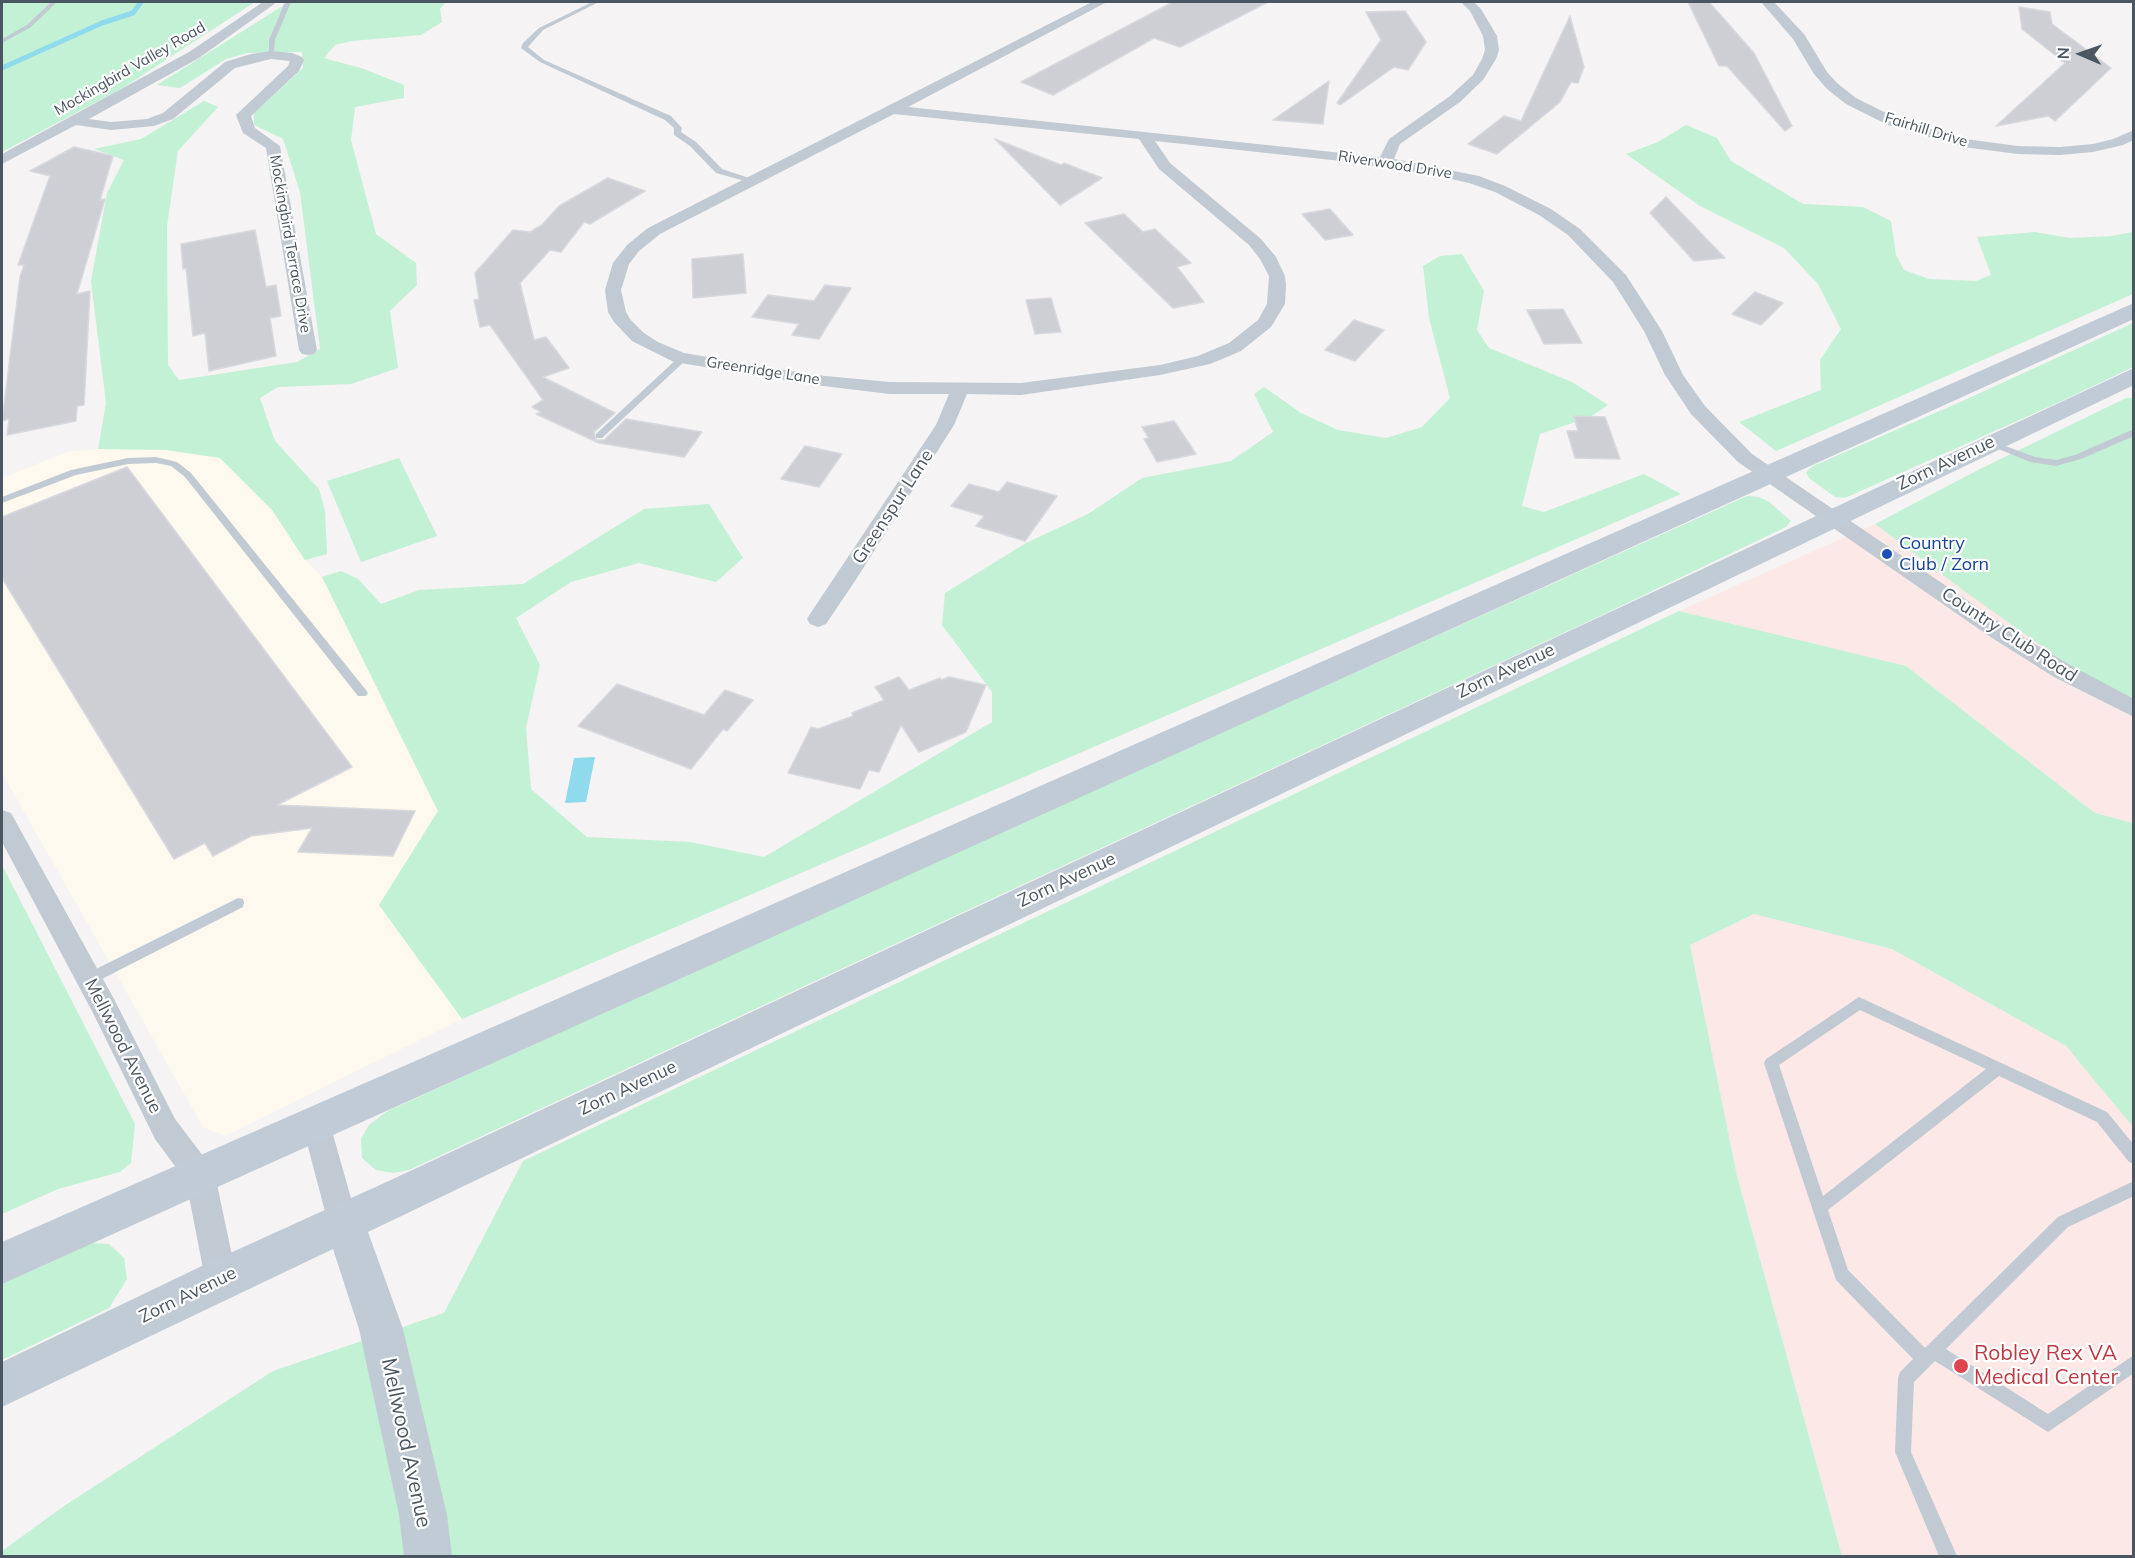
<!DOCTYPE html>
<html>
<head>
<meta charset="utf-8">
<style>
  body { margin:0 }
  #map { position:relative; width:2135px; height:1558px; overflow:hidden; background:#f5f3f3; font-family:Mulish,sans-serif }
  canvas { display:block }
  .frame { position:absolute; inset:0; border:3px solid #4a5661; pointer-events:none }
  .north { position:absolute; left:2051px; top:24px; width:60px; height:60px; -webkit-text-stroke:4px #fff; paint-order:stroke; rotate:272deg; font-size:16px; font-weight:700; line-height:24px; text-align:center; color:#4a5661 }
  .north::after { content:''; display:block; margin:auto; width:21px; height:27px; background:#4a5661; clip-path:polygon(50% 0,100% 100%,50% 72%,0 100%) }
</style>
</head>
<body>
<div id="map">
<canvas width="2135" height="1558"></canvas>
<div class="frame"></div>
<div class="north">N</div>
</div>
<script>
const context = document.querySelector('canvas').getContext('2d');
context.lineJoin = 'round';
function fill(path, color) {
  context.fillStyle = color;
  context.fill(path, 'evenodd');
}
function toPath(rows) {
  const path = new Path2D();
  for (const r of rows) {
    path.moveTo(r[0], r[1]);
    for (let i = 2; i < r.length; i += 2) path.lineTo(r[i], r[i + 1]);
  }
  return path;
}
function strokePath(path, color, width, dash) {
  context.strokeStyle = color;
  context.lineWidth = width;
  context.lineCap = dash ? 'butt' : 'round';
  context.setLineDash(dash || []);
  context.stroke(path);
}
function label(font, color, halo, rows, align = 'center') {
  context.font = font + ' Mulish,sans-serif';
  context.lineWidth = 4.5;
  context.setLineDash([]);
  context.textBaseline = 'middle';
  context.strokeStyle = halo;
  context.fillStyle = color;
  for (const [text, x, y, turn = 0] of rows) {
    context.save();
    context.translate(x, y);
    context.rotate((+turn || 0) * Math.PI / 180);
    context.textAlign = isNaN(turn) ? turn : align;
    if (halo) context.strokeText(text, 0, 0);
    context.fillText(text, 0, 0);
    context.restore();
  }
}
fill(toPath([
  [98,449,166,450,220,458,272,510,305,560,322,577,438,812,380,905,462,1019,225,1136,203,1127,2,773,2,478,69,451]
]), '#fdf9ef');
fill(toPath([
  [1875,524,1964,591,2133,699,2133,823,2095,813,1906,666,1679,611],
  [1754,914,1892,949,2066,1046,2133,1127,2133,1556,1842,1556,1737,1176,1689,945]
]), '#fce8e6');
fill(toPath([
  [2,2,255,2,121,89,2,152],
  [289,2,446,2,440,9,442,22,421,35,352,41,335,45,324,58,364,69,404,85,404,98,355,107,351,140,376,234,416,263,417,285,390,311,398,368,351,384,278,387,260,398,275,441,319,489,325,511,327,554,305,560,272,510,220,458,166,450,98,449,106,403,91,281,107,193,124,160,94,149,141,139,204,101,218,107,178,151,167,226,168,365,179,380,297,362,320,349,300,192,283,139,254,125,254,113,303,68,302,52,247,53,226,59,180,88,157,85],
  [1686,125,1717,138,1731,161,1803,204,1863,207,1891,221,1896,255,1904,270,1929,279,1976,281,1991,275,1977,237,2035,232,2070,238,2112,236,2133,232,2133,294,1776,451,1739,422,1821,390,1820,360,1841,329,1818,284,1784,248,1700,206,1626,154,1658,142],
  [1462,254,1484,291,1477,330,1489,348,1572,382,1608,405,1590,417,1540,434,1522,506,1544,512,1644,474,1681,494,462,1019,379,905,438,811,322,577,341,571,358,579,381,604,419,590,523,584,644,509,709,504,743,558,716,582,639,563,571,582,516,618,540,665,526,728,531,789,587,837,690,842,764,857,992,722,992,692,942,625,945,593,1026,543,1088,514,1142,478,1231,461,1273,432,1254,394,1264,387,1301,413,1338,430,1386,438,1422,427,1450,398,1429,318,1423,266,1440,256],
  [2133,323,2133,367,2064,400,1845,498,1835,497,1809,478,1806,472,1813,466,1958,403],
  [2126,398,2133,398,2133,699,2101,688,1964,591,1875,524,1978,470],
  [399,458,437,536,361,562,327,481],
  [1747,496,1758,497,1768,501,1791,521,1786,527,1600,616,409,1170,393,1173,376,1170,362,1158,361,1139,369,1125,386,1112,675,979],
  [1679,611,1906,666,2095,813,2133,823,2133,1127,2066,1046,1892,949,1754,914,1690,945,1737,1176,1842,1556,2,1556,2,1551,64,1506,273,1371,444,1313,523,1161],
  [2,865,135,1124,131,1163,120,1172,58,1189,2,1214],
  [91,1243,109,1244,124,1258,127,1279,109,1308,2,1360,2,1283]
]), '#c3f1d5');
fill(toPath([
  [595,757,586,802,565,803,574,758]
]), '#90daee');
strokePath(toPath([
  [2,68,102,23,133,13,141,2]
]), '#90daee', 5);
const building = toPath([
  [1173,2,1268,2,1180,47,1154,38,1053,95,1021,82,1173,2],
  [1688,2,1709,2,1754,53,1792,126,1785,131,1727,66,1719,66,1688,2],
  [2019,7,2050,12,2052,24,2111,68,2055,121,2048,116,1996,126,2065,63,2022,29,2019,7],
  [1405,11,1426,42,1408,70,1394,67,1340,105,1337,103,1381,40,1366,12,1405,11],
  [1570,16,1584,67,1578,83,1571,82,1560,102,1497,154,1468,144,1504,116,1521,121,1570,16],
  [1329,81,1323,124,1273,120,1329,81],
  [995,139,1061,165,1064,163,1102,178,1060,205,995,139],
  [74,147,113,156,100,200,105,199,77,294,90,291,84,405,77,406,76,421,7,435,9,419,2,421,20,277,24,265,18,265,50,176,30,171,74,147],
  [608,178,645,191,590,224,584,222,561,252,550,250,520,283,534,340,546,337,569,368,543,377,615,413,594,432,596,440,604,440,626,419,702,432,684,457,599,443,536,414,541,412,532,407,543,400,490,325,480,327,474,300,479,299,475,273,513,230,530,232,542,225,559,206,608,178],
  [1666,197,1725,258,1694,261,1650,213,1666,197],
  [1330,209,1353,235,1325,240,1302,214,1330,209],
  [1124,214,1143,232,1155,229,1191,263,1177,267,1204,302,1173,308,1085,223,1124,214],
  [255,230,266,287,276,285,281,316,270,318,276,356,209,371,205,333,193,336,186,268,183,269,181,244,255,230],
  [743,254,746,293,693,298,692,259,743,254],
  [825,285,851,288,819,339,792,335,799,324,752,317,768,295,814,301,825,285],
  [1755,292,1783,303,1761,325,1732,314,1755,292],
  [1051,298,1061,332,1035,334,1026,300,1051,298],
  [1563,309,1582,343,1544,344,1527,310,1563,309],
  [1354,320,1384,330,1355,361,1325,350,1354,320],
  [1574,416,1605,417,1620,459,1575,458,1567,431,1578,431,1574,416],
  [1174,421,1196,454,1157,462,1144,439,1149,438,1142,427,1174,421],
  [805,446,842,454,819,487,781,479,805,446],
  [127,467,352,767,277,805,415,811,393,856,298,852,312,828,251,836,213,856,205,843,174,859,2,578,2,517,127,467],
  [1007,482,1057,496,1025,541,976,526,984,516,951,506,969,484,999,492,1007,482],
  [899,677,909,690,940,678,941,680,949,677,986,685,966,732,919,752,901,725,879,772,869,770,860,789,788,773,811,727,818,729,853,716,852,713,884,700,875,687,899,677],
  [617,684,704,715,725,690,753,700,727,731,723,729,691,769,578,726,617,684]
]);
fill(building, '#cdcfd5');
strokePath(building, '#d7d9de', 1.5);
fill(toPath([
  [51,2,57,2,31,27,2,43,2,39,27,25,51,2],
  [285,2,291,2,275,40,274,55,269,56,269,40,285,2],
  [592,2,599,2,543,30,528,47,544,60,671,116,682,128,681,132,696,142,722,169,752,179,752,183,716,173,690,146,674,135,674,128,665,120,540,62,521,48,523,43,539,28,592,2],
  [683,355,687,358,686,360,602,438,596,438,596,434,680,356,683,355],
  [2134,429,2134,436,2081,459,2056,466,2030,462,1984,443,1989,440,2035,457,2056,460,2075,455,2134,429],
  [156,457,177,462,191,473,366,690,368,693,366,696,358,696,185,477,171,466,156,463,128,464,76,475,2,503,2,497,71,470,128,458,156,457],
  [238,898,243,899,244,903,243,907,94,983,89,985,84,983,82,979,84,975,238,898],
  [1859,997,2107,1112,2134,1145,2134,1164,2129,1162,2097,1122,1999,1076,1828,1210,1848,1270,1925,1348,2058,1217,2134,1181,2134,1196,2068,1227,1946,1349,2048,1414,2134,1355,2134,1373,2048,1432,1935,1361,1914,1382,1911,1452,1957,1556,1939,1556,1895,1452,1898,1378,1900,1372,1913,1359,1836,1280,1764,1063,1766,1059,1859,997],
  [1860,1010,1986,1069,1823,1196,1779,1065,1860,1010]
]), '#c1cad2');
fill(toPath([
  [263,2,277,2,199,58,89,119,111,122,147,119,163,113,225,62,251,54,271,51,292,53,302,57,304,60,299,71,251,116,255,128,280,146,317,350,314,354,308,355,302,354,299,350,266,148,243,133,236,115,288,66,290,61,271,59,235,68,173,119,154,126,111,130,76,125,2,164,2,154,189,52,263,2],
  [1092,2,1107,2,908,107,1380,157,1389,139,1450,96,1473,75,1482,59,1485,50,1483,36,1470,11,1461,2,1474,2,1481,9,1497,36,1499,50,1496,59,1483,80,1460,102,1400,144,1394,159,1479,176,1505,186,1551,209,1580,229,1626,275,1662,331,1683,375,1705,406,1752,454,2005,626,2070,665,2134,699,2134,717,2054,677,1989,636,1738,462,1691,414,1665,375,1644,331,1613,282,1568,235,1539,215,1495,192,1469,183,1429,174,1341,161,1155,141,1170,163,1261,239,1276,257,1285,276,1286,285,1285,304,1271,327,1241,351,1210,364,1160,375,1021,395,967,394,954,425,855,581,826,624,818,627,810,624,807,619,810,614,936,425,949,394,890,394,815,385,674,362,632,341,614,322,608,312,605,290,613,263,627,245,648,228,1092,2],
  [894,114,1139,139,1159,169,1249,245,1260,259,1269,276,1267,304,1258,320,1229,343,1198,356,1160,365,1021,383,890,382,815,375,684,353,658,342,644,333,630,319,626,312,621,290,629,264,639,251,660,234,894,114],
  [1761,2,1774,2,1804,34,1827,72,1837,83,1856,98,1898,119,1965,139,2018,146,2060,147,2093,144,2113,139,2134,130,2134,140,2123,145,2093,152,2060,155,2018,154,1963,147,1888,125,1846,104,1827,89,1814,74,1793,39,1761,2],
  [2,810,11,813,114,999,175,1119,210,1165,215,1175,237,1279,232,1290,221,1295,210,1290,205,1279,186,1181,155,1139,94,1015,2,842,2,810],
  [316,1111,326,1115,330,1124,358,1223,354,1233,343,1238,332,1233,328,1223,302,1124,306,1115,316,1111]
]), '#c1cad2');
fill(toPath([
  [2134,303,2134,319,713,964,2,1284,2,1242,687,942,2134,303],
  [2134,368,2134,385,368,1232,403,1329,447,1515,452,1556,404,1556,399,1515,359,1329,333,1249,2,1407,2,1362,206,1264,393,1179,2134,368]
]), '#c1cbd6');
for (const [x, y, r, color] of [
  [1887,554,6,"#1a4fb4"],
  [1961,1366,8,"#e0444e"]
]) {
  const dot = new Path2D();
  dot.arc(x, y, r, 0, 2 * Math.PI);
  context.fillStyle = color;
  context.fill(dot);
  strokePath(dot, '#fff', 2);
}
label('15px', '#4a5661', '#fff', [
  ["Mockingbird Valley Road",130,69,-30],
  ["Fairhill Drive",1926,130,17],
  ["Riverwood Drive",1395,165,9],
  ["Mockingbird Terrace Drive",290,244,80],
  ["Greenridge Lane",763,371,9]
]);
label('18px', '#4a5661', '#fff', [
  ["Zorn Avenue",1946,463,-25],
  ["Greenspur Lane",893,507,-57],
  ["Country Club Road",2009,635,33],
  ["Zorn Avenue",1506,671,-25],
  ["Zorn Avenue",1067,880,-25],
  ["Mellwood Avenue",123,1046,63],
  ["Zorn Avenue",628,1088,-25],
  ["Zorn Avenue",188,1295,-26]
]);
label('18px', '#164399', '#fff', [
  ["Country",1899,544],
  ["Club / Zorn",1899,565]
], 'left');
label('21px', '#be3a42', '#fff', [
  ["Robley Rex VA",1974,1354],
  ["Medical Center",1974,1378]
], 'left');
label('21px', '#4a5661', '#fff', [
  ["Mellwood Avenue",406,1443,78]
]);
</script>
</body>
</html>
